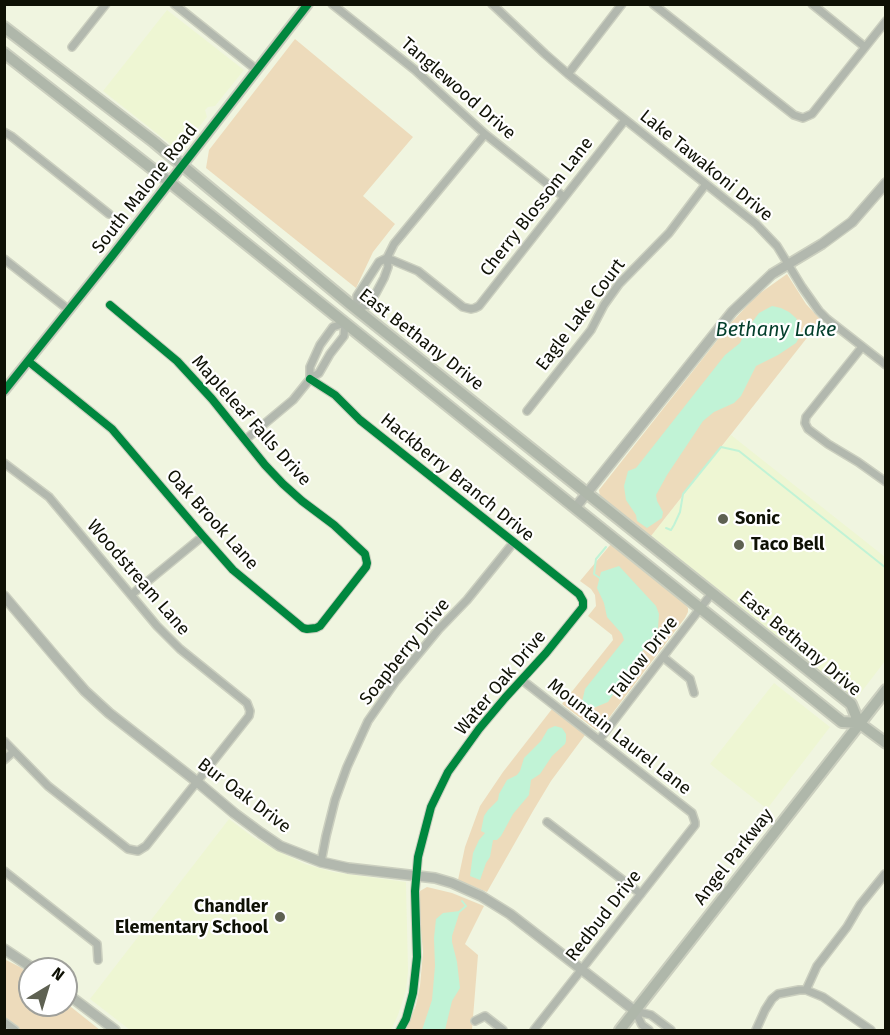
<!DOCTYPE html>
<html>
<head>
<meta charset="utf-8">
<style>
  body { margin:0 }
  #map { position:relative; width:890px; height:1035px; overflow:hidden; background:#f0f5e0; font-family:"Fira Sans",sans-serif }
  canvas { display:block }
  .frame { position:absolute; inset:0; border:6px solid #0f1105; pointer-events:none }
  .north { position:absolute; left:18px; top:957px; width:60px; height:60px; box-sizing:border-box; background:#fff; border:2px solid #9fa09b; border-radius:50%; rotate:38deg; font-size:16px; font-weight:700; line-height:24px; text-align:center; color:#0f1105 }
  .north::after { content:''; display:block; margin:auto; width:21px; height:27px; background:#5e6152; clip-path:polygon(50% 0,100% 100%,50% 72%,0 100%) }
</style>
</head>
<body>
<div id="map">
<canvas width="890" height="1035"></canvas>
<div class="frame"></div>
<div class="north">N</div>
</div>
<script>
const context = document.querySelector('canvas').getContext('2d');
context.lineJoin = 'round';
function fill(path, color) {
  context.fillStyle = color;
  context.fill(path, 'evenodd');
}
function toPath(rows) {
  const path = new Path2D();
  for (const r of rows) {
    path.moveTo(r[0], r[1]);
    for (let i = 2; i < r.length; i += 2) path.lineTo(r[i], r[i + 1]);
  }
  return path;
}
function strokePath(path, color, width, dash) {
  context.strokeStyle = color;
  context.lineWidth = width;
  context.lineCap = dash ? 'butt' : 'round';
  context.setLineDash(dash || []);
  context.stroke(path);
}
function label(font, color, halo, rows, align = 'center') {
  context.font = font + ' "Fira Sans",sans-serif';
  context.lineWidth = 4.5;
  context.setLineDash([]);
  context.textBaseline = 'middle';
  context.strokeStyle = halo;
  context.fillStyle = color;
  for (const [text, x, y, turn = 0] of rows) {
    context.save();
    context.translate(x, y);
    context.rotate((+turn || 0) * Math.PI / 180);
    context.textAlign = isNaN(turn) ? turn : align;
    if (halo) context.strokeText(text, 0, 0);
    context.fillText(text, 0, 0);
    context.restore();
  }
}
fill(toPath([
  [167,10,244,70,215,106,208,107,205,110,207,117,185,144,174,147,103,91],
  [731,435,885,557,885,661,856,699,651,536],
  [774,683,830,727,767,809,710,764],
  [229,819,253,837,276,850,305,864,333,872,406,882,408,971,406,990,398,1015,391,1030,130,1030,90,999]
]), '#eef6d3');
fill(toPath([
  [295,39,413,137,363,196,395,224,373,252,356,288,206,168,209,150],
  [787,274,806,304,821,320,651,536,600,497,599,490,730,324,756,296],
  [611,544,685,604,688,608,688,612,685,618,602,727,596,730,562,704,613,640,612,635,588,616,596,606,595,595,591,589,580,581],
  [552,709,585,735,551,781,533,811,487,892,458,880,465,847,480,806,503,772],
  [427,887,452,893,484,906,465,944,478,955,472,1030,406,1030,416,1005,420,986,423,952,420,919,420,891],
  [4,959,20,967,30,974,30,1005,66,1005,66,1003,100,1030,5,1030]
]), '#eddbbb');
fill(toPath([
  [772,306,781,308,789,312,796,318,800,326,800,336,796,343,778,355,756,366,741,396,734,403,714,412,703,421,667,475,656,495,657,501,663,512,662,518,647,528,637,521,636,515,626,500,624,486,628,471,636,468,725,355,740,343,747,329,759,313],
  [619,566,656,606,659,614,658,628,608,702,586,711,582,702,585,689,624,640,622,634,607,617,604,603,597,588,601,572],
  [555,726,562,728,566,734,566,741,565,744,552,756,540,774,531,780,529,795,513,814,501,836,497,840,493,840,490,857,486,863,480,880,470,876,473,853,479,840,485,833,481,831,484,816,488,810,498,800,499,794,507,780,517,775,520,771,524,758,541,741,548,729],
  [460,911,452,936,452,942,457,962,460,988,452,1001,445,1030,422,1030,432,1000,435,966,434,938,436,919,443,913]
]), '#c1f3d6');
strokePath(toPath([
  [666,528,671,530,674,525,680,512,683,494,721,447,739,451,886,568],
  [601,579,594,574,596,559,606,547],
  [581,712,585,707],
  [459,912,466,906,462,901]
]), '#c1f3d6', 2);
const minor = toPath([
  [174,4,257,70],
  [332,4,415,70,485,134,564,197],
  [492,4,545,54,568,74,756,224,777,246,802,287,819,311,827,319,886,365],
  [653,4,794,115,803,118,812,114,886,21],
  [812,4,865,47],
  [72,47,106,4],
  [568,74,622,4],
  [4,132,11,136,109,214],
  [387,258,418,271,463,307,471,309,475,308,479,306,625,120],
  [387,258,388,267,384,278,376,293,368,305,356,309,357,296,379,262,387,258,394,244,485,134],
  [4,259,69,310],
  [862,347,806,417,805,423,808,429,828,444,858,462,886,482],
  [28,361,112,429,203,536,233,570,303,628,307,629,316,628,320,626,366,567,367,563,365,554,334,525,302,501,283,484,265,465,212,399,177,361,110,305],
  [310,379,335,395,360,420,579,594,583,601,583,607,546,653,505,698,479,729,448,772,431,807,418,857,415,891,417,957,413,993,406,1019,400,1030],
  [527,411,591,330,604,305,619,284,669,233,706,184],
  [245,440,293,400,310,379,319,373,330,354,344,336,345,323,333,327,320,345,310,367,310,379],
  [4,463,49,497,157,626,180,649,247,703,250,711,249,716,146,846,138,851,128,849,48,786,4,741],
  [131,595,203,536],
  [663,657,690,679,694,693],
  [522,680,692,813,695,822,695,825,534,1030],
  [599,740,712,593],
  [4,760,14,751],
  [547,822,641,894],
  [321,862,326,836,335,800,347,767,368,721,396,681,439,629,467,600,514,542],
  [4,871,97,944,98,960],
  [806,990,817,966,847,927,860,905,885,874],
  [635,1011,651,1015,671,1030],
  [635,1011,642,1025,649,1030],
  [475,1021,485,1016,503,1030],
  [4,1022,15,1030],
  [756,1030,765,1010,772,999,778,994,799,990,806,990,823,997,871,1030]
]);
const tertiary = toPath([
  [4,391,112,256,308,4],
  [575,508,732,312,772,274,822,244,852,222,886,183],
  [4,596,58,660,85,691,109,713,196,781,234,813,261,833,280,846,321,862,348,868,435,878,452,883,481,896,510,914,635,1011],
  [4,949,34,969],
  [66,993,115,1030]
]);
const secondary = toPath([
  [4,27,154,142,351,305,851,704,859,723,886,743],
  [4,53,173,185,842,722,859,723],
  [620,1030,886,690]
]);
strokePath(minor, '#cbcfbf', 10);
strokePath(tertiary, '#cbcfbf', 12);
strokePath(secondary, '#cbcfbf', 14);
strokePath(minor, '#b2b8ae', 7);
strokePath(tertiary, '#b2b8ae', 9);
strokePath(secondary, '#afb7aa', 10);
strokePath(toPath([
  [28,361,112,429,203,536,233,570,303,628,307,629,316,628,320,626,366,567,367,563,365,554,334,525,302,501,283,484,265,465,212,399,177,361,110,305],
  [310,379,335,395,360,420,579,594,583,601,583,607,546,653,505,698,479,729,448,772,431,807,418,857,415,891,417,957,413,993,406,1019,400,1030],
  [4,391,112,256,308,4]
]), '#00873e', 8);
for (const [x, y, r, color] of [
  [723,519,6,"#5e6152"],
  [739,545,6,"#5e6152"],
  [280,917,6,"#5e6152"]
]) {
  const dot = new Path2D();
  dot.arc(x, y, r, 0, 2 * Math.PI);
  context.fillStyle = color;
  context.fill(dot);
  strokePath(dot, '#fff', 2);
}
label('18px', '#0f1105', '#fff', [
  ["Tanglewood Drive",458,89,41],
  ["Lake Tawakoni Drive",706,166,39],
  ["South Malone Road",145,189,-52],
  ["Cherry Blossom Lane",537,207,-52],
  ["Eagle Lake Court",581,315,-53],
  ["East Bethany Drive",421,340,38],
  ["Mapleleaf Falls Drive",251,421,48],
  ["Hackberry Branch Drive",457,478,39],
  ["Oak Brook Lane",212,520,48],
  ["Woodstream Lane",138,578,49],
  ["East Bethany Drive",800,644,40],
  ["Soapberry Drive",405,652,-51],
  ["Tallow Drive",644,658,-52],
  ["Water Oak Drive",501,683,-50],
  ["Mountain Laurel Lane",619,737,38],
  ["Bur Oak Drive",244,796,37],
  ["Angel Parkway",734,857,-52],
  ["Redbud Drive",604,916,-52]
]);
label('bold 18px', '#0f1105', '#fff', [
  ["Sonic",735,519],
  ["Taco Bell",751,545],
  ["Chandler",268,907,"right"],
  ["Elementary School",268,928,"right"]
], 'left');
label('italic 20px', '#033e2b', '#fff', [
  ["Bethany Lake",776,330]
]);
</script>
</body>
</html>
